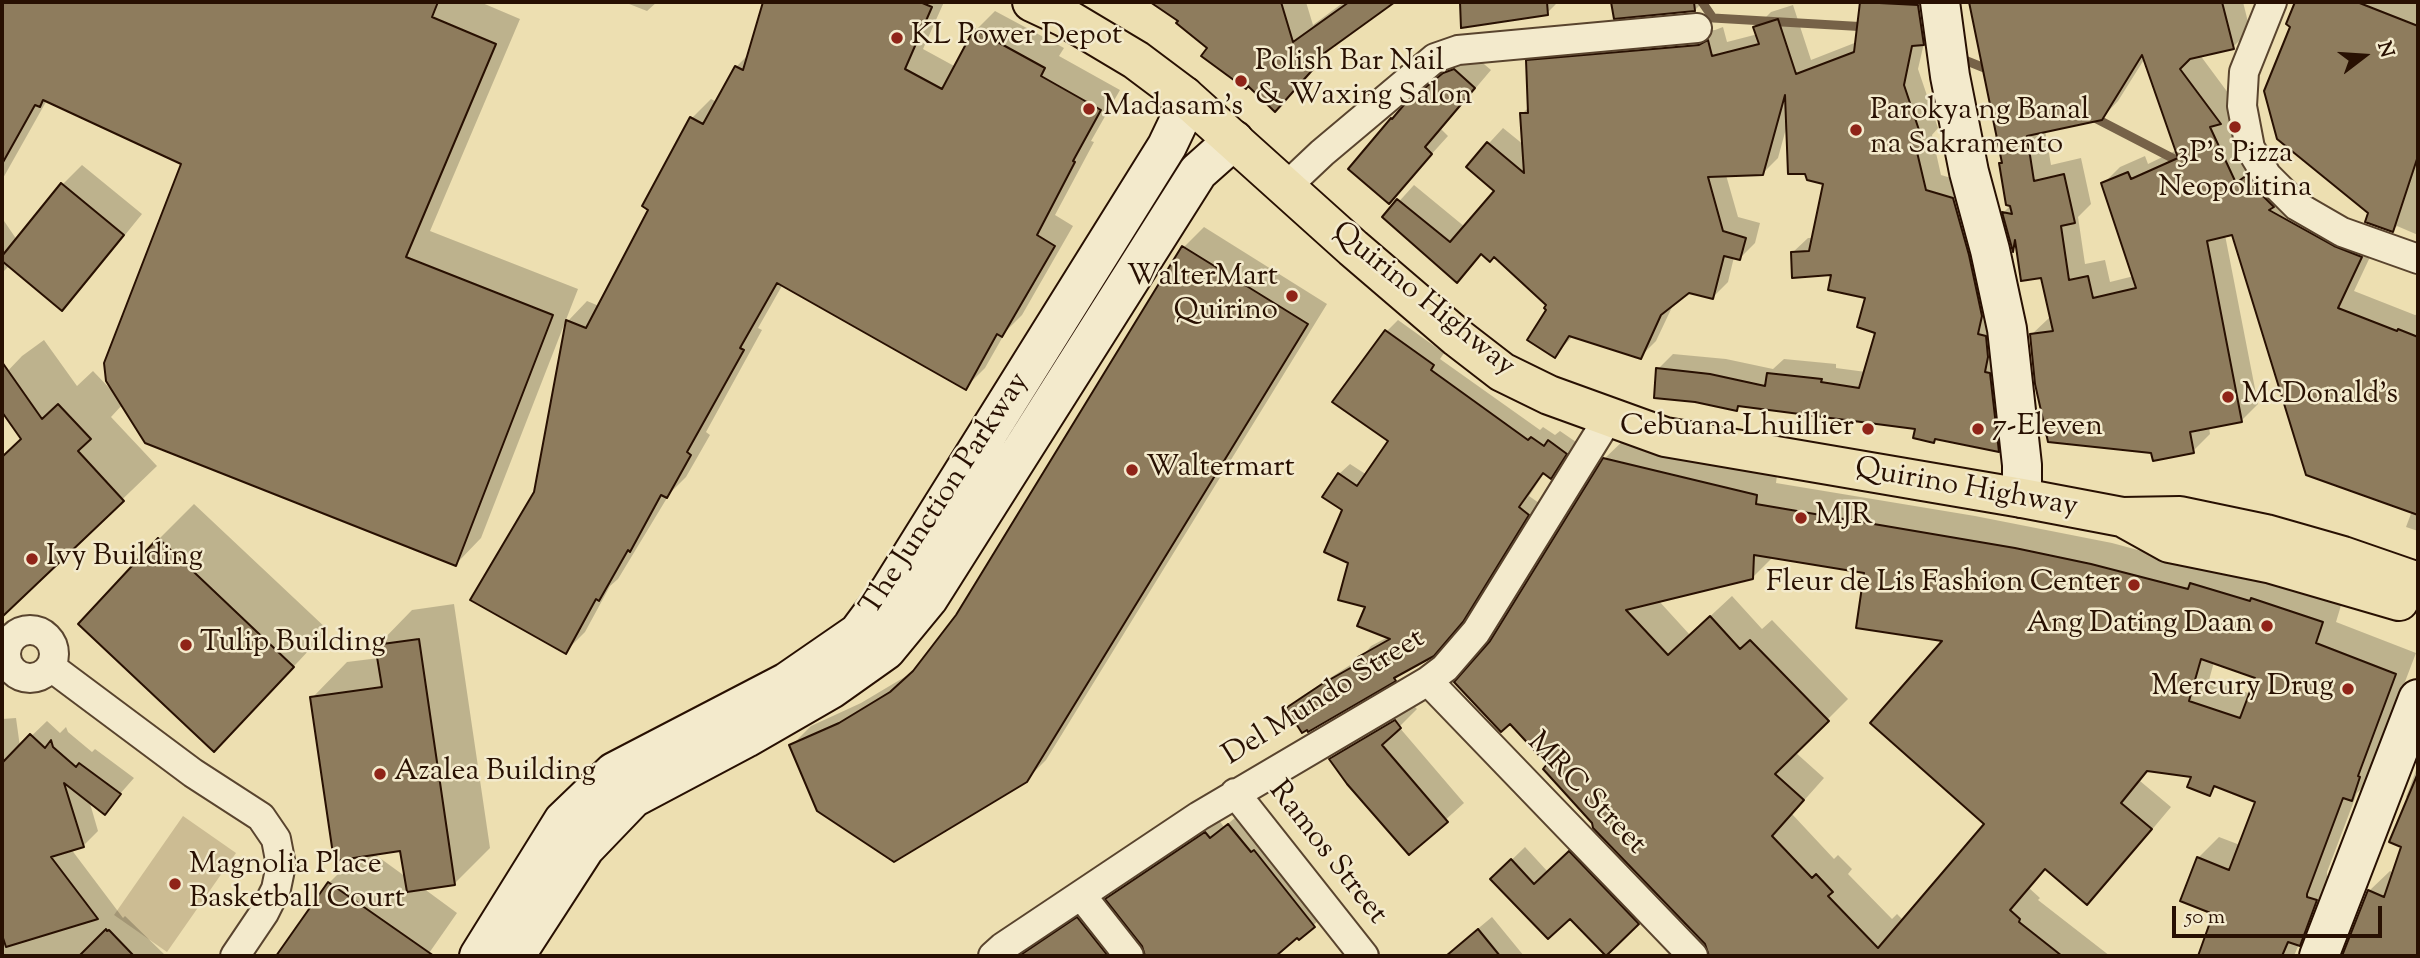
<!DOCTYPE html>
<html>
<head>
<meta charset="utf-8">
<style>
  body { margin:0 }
  #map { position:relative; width:2420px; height:958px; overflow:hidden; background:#eddfb1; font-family:"Sorts Mill Goudy",serif }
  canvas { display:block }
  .frame { position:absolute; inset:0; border:4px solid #281002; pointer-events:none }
  .north { position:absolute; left:2329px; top:21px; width:70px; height:70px; -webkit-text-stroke:5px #f3eacc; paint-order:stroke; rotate:73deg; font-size:19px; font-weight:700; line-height:28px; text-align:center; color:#281002 }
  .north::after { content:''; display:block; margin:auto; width:24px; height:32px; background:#281002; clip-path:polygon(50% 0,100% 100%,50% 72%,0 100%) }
  .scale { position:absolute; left:2172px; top:906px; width:210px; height:32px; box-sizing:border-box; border:4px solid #281002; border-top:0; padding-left:9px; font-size:21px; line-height:24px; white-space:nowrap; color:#281002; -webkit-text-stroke:5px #f3eacc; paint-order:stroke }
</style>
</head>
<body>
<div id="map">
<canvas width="2420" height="958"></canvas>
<div class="frame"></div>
<div class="north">N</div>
<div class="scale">50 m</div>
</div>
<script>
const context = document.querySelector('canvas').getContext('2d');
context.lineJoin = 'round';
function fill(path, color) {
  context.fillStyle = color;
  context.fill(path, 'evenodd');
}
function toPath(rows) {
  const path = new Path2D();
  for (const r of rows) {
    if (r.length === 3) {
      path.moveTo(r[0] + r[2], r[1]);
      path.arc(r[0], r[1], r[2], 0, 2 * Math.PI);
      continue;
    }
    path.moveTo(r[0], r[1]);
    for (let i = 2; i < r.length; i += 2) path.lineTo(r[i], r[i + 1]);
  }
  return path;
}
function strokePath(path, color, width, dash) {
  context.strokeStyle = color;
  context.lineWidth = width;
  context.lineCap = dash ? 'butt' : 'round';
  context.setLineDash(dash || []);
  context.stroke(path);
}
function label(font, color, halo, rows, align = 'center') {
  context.font = font + ' "Sorts Mill Goudy",serif';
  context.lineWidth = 5;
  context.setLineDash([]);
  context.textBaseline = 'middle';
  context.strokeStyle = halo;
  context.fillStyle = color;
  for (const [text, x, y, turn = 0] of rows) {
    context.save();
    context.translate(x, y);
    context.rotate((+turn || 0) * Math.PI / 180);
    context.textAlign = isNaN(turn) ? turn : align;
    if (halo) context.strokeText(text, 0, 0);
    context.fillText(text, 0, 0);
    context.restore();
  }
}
fill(toPath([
  [183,816,236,853,167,952,114,915]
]), '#ccbc93');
fill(toPath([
  [2,2,480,2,520,19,430,231,578,289,481,538,456,564,123,404,111,417,157,466,2,615,2,458,23,438,2,409,2,377,22,356,44,340,77,386,93,371,115,394,183,163,47,100,2,180],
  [624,2,657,2,647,11],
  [765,2,944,2,923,49,956,67,976,30,995,11,1064,48,1059,56,1120,90,1091,141,1094,142,1055,215,1073,226,1022,315,1006,331,985,368,965,388,783,284,758,328,762,330,706,432,710,435,686,477,670,493,618,579,610,586,585,632,565,652,536,492,568,321,587,301,599,306,651,209,692,118,711,99,717,102,736,67,750,53],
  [1155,2,1306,2,1313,25,1344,2,1394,2,1338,41,1275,109,1181,20],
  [1461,2,1556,2,1556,4,1546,14,1463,26],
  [1613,2,1703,2,1695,10,1616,17],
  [1862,2,1935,2,1938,29,1924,43,1918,69,1938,128,1932,135,1941,175,1968,183,2013,435,1998,450,1936,438,1933,441,1917,428,1741,405,1737,409,1658,369,1673,354,1726,359,1773,369,1784,359,1836,364,1836,368,1866,372,1877,331,1867,297,1833,274,1792,253,1808,238,1814,238,1825,183,1787,125,1778,158,1762,174,1726,175,1738,217,1760,223,1755,243,1740,258,1734,257,1728,282,1713,297,1689,291,1674,303,1656,341,1640,357,1573,336,1555,355,1549,305,1494,255,1482,253,1471,265,1385,217,1414,185,1465,227,1497,190,1468,166,1503,128,1524,145,1522,114,1530,106,1528,61,1543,46,1715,30,1723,27,1727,42,1758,34,1755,28,1771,12,1793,5,1811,60,1857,42],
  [1971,2,2243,2,2250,30,2233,47,2200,55,2237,105,2229,114,2253,168,2378,240,2354,291,2415,315,2418,314,2418,531,2406,527,2412,511,2233,233,2225,235,2258,404,2241,421,2209,427,2210,434,2193,451,2152,451,2031,335,2049,318,2052,317,2042,276,2018,244,2014,248,2004,212,2012,204,2001,164,2003,161],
  [2145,58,2177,150,2148,164,2145,156,2120,167,2103,184,2134,276,2110,282,2105,260,2085,264,2078,217,2091,204,2081,158,2051,165,2045,130,2101,119,2118,101],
  [2297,2,2418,3,2418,235,2397,226,2393,230,2370,212,2292,27,2288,24],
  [1471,53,1491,70,1441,129,1448,136,1389,201,1392,119,1462,56],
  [82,165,142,214,82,288,62,308,10,265,2,273,2,218,17,240,62,185],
  [1204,227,1327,304,1046,760,1025,781,791,746,811,726,861,703,913,672,957,616,1184,247],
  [1398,320,1444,353,1440,359,1540,430,1543,427,1555,435,1560,431,1576,442,1562,466,1551,477,1545,472,1529,496,1539,503,1473,609,1444,643,1404,670,1395,679,1288,709,1299,698,1361,658,1371,646,1388,637,1367,606,1350,562,1339,474,1350,464,1367,475,1390,441,1335,402,1387,331],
  [1626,438,1777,475,1776,483,1975,516,2112,543,2208,569,2213,563,2342,602,2336,622,2416,653,2377,755,2372,778,2357,793,2327,872,2327,876,2337,879,2320,923,2299,944,2294,956,2200,956,2216,913,2198,858,2219,837,2240,845,2257,801,2218,785,2209,794,2193,775,2150,769,2140,781,2171,807,2108,882,2087,903,2046,868,2029,888,2040,898,2038,900,2110,956,1678,956,1695,940,1712,953,1706,943,1593,822,1550,764,1492,642,1604,459],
  [1774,556,1866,571,1945,640,1987,824,1904,921,1897,914,1892,919,1848,874,1852,869,1838,855,1834,859,1792,814,1824,778,1795,752,1848,699,1772,620,1762,629,1732,596,1690,635,1658,600,1752,578],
  [2214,662,2258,676,2251,694,2209,680],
  [194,504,328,630,249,714,159,539],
  [454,604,490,848,455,883,423,888,457,913,427,956,278,956,329,883,356,856,312,698,347,662,379,658,377,646,412,610],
  [402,849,406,877,373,853],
  [1412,704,1417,709,1399,727,1464,803,1409,853,1331,759,1348,742],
  [16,718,20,747,47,721,60,733,66,727,68,732,92,752,95,749,134,778,104,812,89,800,98,831,83,846,71,849,123,918,125,916,166,956,2,956,2,719],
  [2418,765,2418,956,2344,956,2369,891,2390,871,2394,873,2404,846,2409,799,2406,797],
  [1242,812,1327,913,1299,938,1298,935,1273,956,1147,956,1147,953,1107,899,1120,886,1219,820,1224,827],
  [1583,840,1651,910,1605,954,1570,916,1492,879,1525,847,1548,872],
  [1091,905,1133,956,1016,956],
  [1492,917,1524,956,1445,956]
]), '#0003');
strokePath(toPath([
  [1702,2,1713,18,1868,27],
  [1957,57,1992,71],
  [2091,116,2178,161,2182,167]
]), '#766248', 9);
const building = toPath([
  [2,2,438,2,432,17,496,44,406,257,553,315,456,566,145,443,106,381,104,363,181,164,43,100,40,107,35,105,2,164,2,2],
  [763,2,920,2,932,7,905,69,942,89,974,29,1045,68,1041,76,1101,110,1073,161,1075,162,1037,235,1055,246,1002,337,997,334,966,390,777,283,740,348,744,350,687,452,691,455,667,498,661,495,630,552,628,550,599,601,596,599,566,654,470,600,534,492,566,320,586,328,648,210,642,206,690,117,703,124,735,66,743,70,763,2],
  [1150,2,1281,2,1293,42,1349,2,1395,2,1323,54,1324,57,1275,112,1248,86,1246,89,1201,56,1207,48,1176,23,1178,21,1150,2],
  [1460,2,1547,2,1548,15,1461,28,1460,2],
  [1611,2,1694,2,1695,11,1614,19,1611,2],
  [1860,2,1918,5,1924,45,1912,46,1904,85,1924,145,1917,152,1926,190,1953,198,1969,255,1982,316,1978,334,1986,336,1988,357,1985,372,1990,373,1999,452,1935,439,1934,443,1913,438,1915,429,1738,406,1737,411,1695,402,1654,398,1656,368,1710,374,1765,386,1767,373,1822,379,1821,382,1859,388,1875,333,1857,327,1865,298,1828,290,1831,275,1792,278,1791,252,1809,251,1823,184,1807,180,1805,174,1788,174,1785,95,1763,175,1708,177,1723,231,1746,238,1740,260,1724,256,1713,299,1689,293,1661,315,1641,359,1569,336,1555,358,1527,340,1546,310,1544,308,1546,305,1494,257,1490,262,1481,254,1457,283,1382,217,1397,199,1450,242,1494,191,1466,167,1487,142,1524,173,1520,113,1528,113,1526,60,1699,45,1708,40,1712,56,1759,44,1753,27,1778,19,1796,74,1854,52,1860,2],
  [1969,2,2222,2,2234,49,2190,59,2180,69,2221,124,2210,127,2236,183,2247,175,2255,188,2274,207,2269,210,2334,246,2362,257,2338,308,2397,331,2398,329,2418,337,2418,515,2306,475,2232,235,2207,241,2242,422,2190,432,2194,453,2153,461,2151,453,2048,442,2035,384,2030,334,2053,331,2041,278,2021,281,2015,240,2013,252,2002,212,2012,214,2010,206,2006,205,1999,163,2002,163,1969,2],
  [2142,55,2178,158,2131,179,2128,172,2101,183,2136,288,2093,298,2088,276,2069,280,2061,226,2075,223,2064,174,2034,181,2027,136,2102,120,2142,55],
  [2295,2,2357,2,2418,26,2418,156,2393,232,2365,222,2368,213,2277,139,2264,91,2290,27,2286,24,2295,2],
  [1454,69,1475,88,1425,147,1432,154,1389,204,1348,169,1391,118,1392,119,1403,106,1443,73,1454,69],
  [61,183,124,235,62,311,2,261,2,256,61,183],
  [1182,246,1308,324,1027,782,894,862,817,811,789,745,839,723,890,692,913,671,956,615,1182,246],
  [1385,330,1434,365,1431,370,1528,440,1531,437,1544,446,1548,440,1567,454,1551,479,1543,473,1519,507,1529,515,1463,622,1434,656,1394,678,1396,681,1308,732,1307,730,1302,733,1286,708,1322,684,1361,662,1358,657,1390,639,1357,626,1365,607,1338,600,1348,563,1324,552,1342,510,1322,497,1338,473,1357,486,1388,441,1332,402,1385,330],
  [2,362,42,419,58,404,91,439,78,451,124,501,2,617,2,457,21,439,2,412,2,362],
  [1603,458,1757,495,1756,504,2015,548,2091,564,2188,589,2190,583,2250,601,2251,598,2323,622,2316,643,2396,674,2358,776,2360,777,2352,801,2343,798,2307,894,2307,897,2317,900,2300,946,2288,942,2282,956,2198,956,2213,914,2180,901,2197,857,2229,870,2255,802,2214,786,2210,796,2187,787,2191,777,2147,771,2121,803,2152,829,2087,905,2045,869,2010,910,2020,919,2019,922,2062,956,1709,956,1705,944,1593,828,1592,823,1543,769,1547,764,1510,724,1501,732,1454,682,1490,641,1603,458],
  [1754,555,1864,573,1856,628,1942,641,1870,723,1984,824,1878,948,1828,896,1833,892,1816,874,1812,878,1772,836,1804,800,1775,774,1829,721,1750,640,1740,649,1710,616,1668,655,1626,610,1753,579,1754,555],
  [2201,659,2255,678,2240,718,2189,701,2201,659],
  [158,538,294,667,214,752,78,624,158,538],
  [419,639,455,885,407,892,400,851,334,861,310,697,382,687,375,645,419,639],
  [1395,720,1401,728,1382,745,1448,822,1409,855,1347,784,1329,759,1395,720],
  [30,734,45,748,51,740,53,747,76,767,79,763,121,794,105,815,64,783,84,847,51,857,98,919,6,947,2,935,2,763,30,734],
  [2418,773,2418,956,2342,956,2368,890,2384,897,2401,847,2389,842,2418,773],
  [1228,824,1251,852,1254,850,1315,927,1299,940,1297,938,1276,956,1145,956,1142,946,1105,899,1205,832,1210,838,1228,824],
  [1569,851,1639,924,1606,956,1570,919,1548,939,1490,879,1511,859,1534,884,1569,851],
  [328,882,351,898,434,956,276,956,328,882],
  [1077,917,1108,956,1019,956,1077,917],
  [106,929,107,931,109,930,134,956,79,956,106,929],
  [1478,929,1500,956,1446,956,1478,929]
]);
fill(building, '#8e7c5d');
strokePath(building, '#281002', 2);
const street = toPath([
  [2272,2,2244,72,2242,106,2250,148,2267,176,2297,206,2342,232,2418,259],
  [1286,187,1322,153,1435,58,1458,50,1697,28],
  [30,654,24],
  [51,667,193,773,261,817,276,839,281,865,276,889,264,913,235,956],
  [1428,681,1693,956],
  [1235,793,1364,956],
  [1081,895,1129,956],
  [993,956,1003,947,1199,816,1428,681,1445,668,1476,632,1609,417]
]);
const secondary = toPath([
  [1940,2,1950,76,1969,172,1990,250,2007,329,2022,465,2022,498],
  [479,956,563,821,614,772,787,682,858,633,890,590,1167,146,1178,123,1184,96],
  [515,956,585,848,633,798,746,738,831,689,886,650,928,599,1198,172,1234,140],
  [2319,956,2418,699]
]);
const primary = toPath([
  [1032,2,1064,17,1136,60,1184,96,1353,248,1458,338,1502,372,1549,395,1665,437,2022,498,2122,517,2180,516,2266,534,2343,556,2418,582],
  [2124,518,2169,543,2272,564,2399,601]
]);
strokePath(street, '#59442e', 32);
strokePath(secondary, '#281002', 42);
strokePath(primary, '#281002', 42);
strokePath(street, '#f3eacc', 28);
strokePath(secondary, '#f3eacc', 38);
strokePath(primary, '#eddfb1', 38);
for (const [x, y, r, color] of [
  [897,38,7,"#8f2418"],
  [1241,81,7,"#8f2418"],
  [1089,109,7,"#8f2418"],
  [2235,127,7,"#8f2418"],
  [1856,130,7,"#8f2418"],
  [1292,296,7,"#8f2418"],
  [2228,397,7,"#8f2418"],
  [1868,429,7,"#8f2418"],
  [1978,429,7,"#8f2418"],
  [1132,470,7,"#8f2418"],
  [1801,518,7,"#8f2418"],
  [32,559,7,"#8f2418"],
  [2134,585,7,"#8f2418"],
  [2267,626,7,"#8f2418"],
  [186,645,7,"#8f2418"],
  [2348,689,7,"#8f2418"],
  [380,774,7,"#8f2418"],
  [175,884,7,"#8f2418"]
]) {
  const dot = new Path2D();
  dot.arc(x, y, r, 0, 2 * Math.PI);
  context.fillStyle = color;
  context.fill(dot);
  strokePath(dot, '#f3eacc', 2.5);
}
label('30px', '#281002', '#f3eacc', [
  ["KL Power Depot",911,38],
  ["Polish Bar Nail",1255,64],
  ["& Waxing Salon",1255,98],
  ["Madasam's",1103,109],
  ["Parokya ng Banal",1870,113],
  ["na Sakramento",1870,147],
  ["3P's Pizza",2235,156,"center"],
  ["Neopolitina",2235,190,"center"],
  ["WalterMart",1278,279,"right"],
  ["Quirino",1278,313,"right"],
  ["McDonald's",2242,397],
  ["Cebuana Lhuillier",1854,429,"right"],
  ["7-Eleven",1992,429],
  ["Waltermart",1146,470],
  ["MJR",1815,518],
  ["Ivy Building",46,559],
  ["Fleur de Lis Fashion Center",2120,585,"right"],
  ["Ang Dating Daan",2253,626,"right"],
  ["Tulip Building",200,645],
  ["Mercury Drug",2334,689,"right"],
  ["Azalea Building",394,774],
  ["Magnolia Place",189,867],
  ["Basketball Court",189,901]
], 'left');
label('30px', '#281002', '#f3eacc', [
  ["Quirino Highway",1422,301,39],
  ["Quirino Highway",1966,490,10],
  ["The Junction Parkway",947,495,-57],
  ["Del Mundo Street",1325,699,-32],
  ["MRC Street",1585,795,46],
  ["Ramos Street",1326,854,52]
]);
</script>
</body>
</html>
